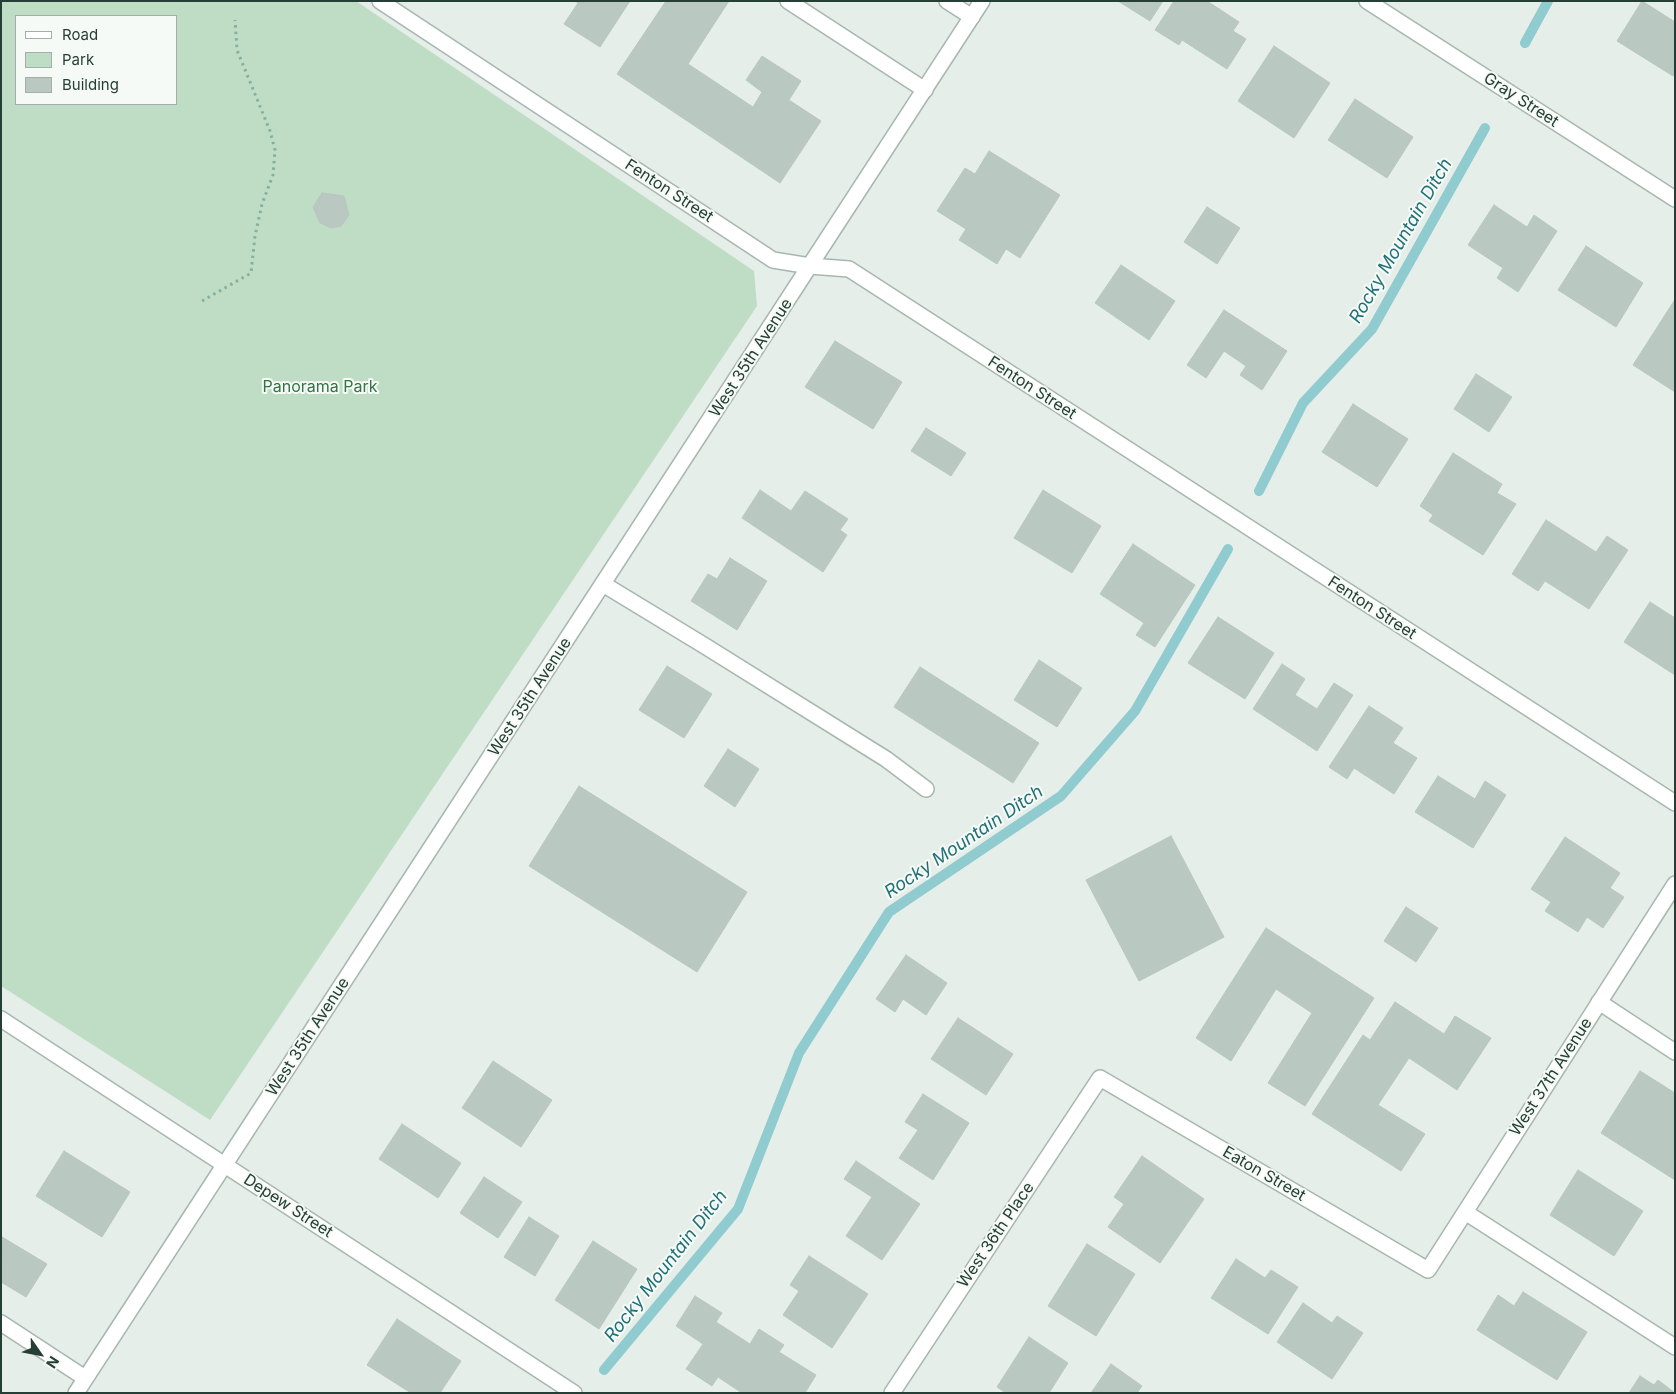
<!DOCTYPE html>
<html>
<head>
<meta charset="utf-8">
<style>
  body { margin:0 }
  #map { position:relative; width:1676px; height:1394px; overflow:hidden; background:#e5eee9; font-family:Inter,sans-serif }
  canvas { display:block }
  .frame { position:absolute; inset:0; border:2px solid #253f36; pointer-events:none }
  .legend { position:absolute; left:15px; top:15px; width:162px; height:90px; box-sizing:border-box; background:#f6faf7; border:1px solid #a2afaa; margin:0; padding:6px 9px; list-style:none; font-size:15px; color:#253f36 }
  .legend li { display:flex; align-items:center; gap:10px; height:25px }
  .legend b { width:25px; border:1px solid #a2afaa }
  .north { position:absolute; left:15px; top:1329px; width:50px; height:50px; -webkit-text-stroke:4px #f6faf7; paint-order:stroke; rotate:123deg; font-size:14px; font-weight:700; line-height:20px; text-align:center; color:#253f36 }
  .north::after { content:''; display:block; margin:auto; width:18px; height:22px; background:#253f36; clip-path:polygon(50% 0,100% 100%,50% 72%,0 100%) }
</style>
</head>
<body>
<div id="map">
<canvas width="1676" height="1394"></canvas>
<div class="frame"></div>
<ul class="legend">
<li><b style="height:6px;background:#fff"></b>Road</li>
<li><b style="height:14px;background:#bfddc5"></b>Park</li>
<li><b style="height:14px;background:#bac8c2"></b>Building</li>
</ul>
<div class="north">N</div>
</div>
<script>
const context = document.querySelector('canvas').getContext('2d');
context.lineJoin = 'round';
function fill(path, color) {
  context.fillStyle = color;
  context.fill(path, 'evenodd');
}
function toPath(rows) {
  const path = new Path2D();
  for (const r of rows) {
    path.moveTo(r[0], r[1]);
    for (let i = 2; i < r.length; i += 2) path.lineTo(r[i], r[i + 1]);
  }
  return path;
}
function strokePath(path, color, width, dash) {
  context.strokeStyle = color;
  context.lineWidth = width;
  context.lineCap = dash ? 'butt' : 'round';
  context.setLineDash(dash || []);
  context.stroke(path);
}
function label(font, color, halo, rows, align = 'center') {
  context.font = font + ' Inter,sans-serif';
  context.lineWidth = 4;
  context.setLineDash([]);
  context.textBaseline = 'middle';
  context.strokeStyle = halo;
  context.fillStyle = color;
  for (const [text, x, y, turn = 0] of rows) {
    context.save();
    context.translate(x, y);
    context.rotate((+turn || 0) * Math.PI / 180);
    context.textAlign = isNaN(turn) ? turn : align;
    if (halo) context.strokeText(text, 0, 0);
    context.fillText(text, 0, 0);
    context.restore();
  }
}
fill(toPath([
  [1,1,356,1,754,271,757,306,210,1120,1,986],
  [16,16,176,16,176,104,16,104]
]), '#bfddc5');
strokePath(toPath([
  [1525,43,1548,1],
  [1259,491,1303,403,1372,329,1485,128],
  [604,1370,738,1209,799,1053,889,912,1061,796,1135,711,1228,549]
]), '#90cbcf', 10);
const building = toPath([
  [575,1,630,1,600,47,564,24,578,3,575,1],
  [666,1,729,1,688,64,753,107,762,92,746,80,762,56,801,81,789,100,821,121,780,183,617,74,666,1],
  [1118,1,1163,1,1150,21,1118,1],
  [1174,1,1207,1,1239,22,1233,31,1246,39,1227,69,1182,40,1179,45,1155,30,1174,1],
  [1642,1,1675,22,1675,73,1673,76,1617,41,1642,1],
  [1274,46,1330,83,1294,138,1238,101,1274,46],
  [1355,99,1413,137,1387,178,1328,140,1355,99],
  [989,151,1060,195,1020,258,1006,249,997,264,959,240,966,229,937,211,965,168,975,174,989,151],
  [322,193,344,196,349,215,341,226,331,228,320,223,313,207,322,193],
  [1494,205,1527,227,1534,215,1557,231,1518,292,1497,278,1503,268,1468,245,1494,205],
  [1207,207,1240,228,1217,264,1184,242,1207,207],
  [1586,246,1643,283,1616,327,1558,290,1586,246],
  [1121,265,1175,301,1149,340,1095,303,1121,265],
  [1674,301,1675,301,1675,392,1633,365,1674,301],
  [1224,310,1287,351,1262,390,1240,375,1246,366,1224,351,1206,378,1187,365,1224,310],
  [835,341,902,382,873,429,805,387,835,341],
  [1476,374,1512,397,1489,432,1454,409,1476,374],
  [1353,404,1408,439,1377,487,1322,452,1353,404],
  [926,428,966,453,951,476,911,451,926,428],
  [1453,453,1502,484,1497,493,1516,504,1483,555,1429,521,1433,515,1420,506,1453,453],
  [760,490,791,511,805,491,848,519,840,530,847,535,823,572,742,518,760,490],
  [1043,490,1101,526,1072,573,1014,538,1043,490],
  [1546,520,1596,552,1607,536,1628,550,1589,609,1545,581,1538,591,1512,574,1546,520],
  [1133,544,1195,585,1155,647,1136,635,1144,623,1100,594,1133,544],
  [730,558,767,581,737,630,691,601,708,574,717,579,730,558],
  [1650,602,1675,618,1675,675,1624,642,1650,602],
  [1218,617,1274,653,1245,699,1188,663,1218,617],
  [1039,660,1082,688,1057,727,1014,700,1039,660],
  [1282,664,1305,679,1295,695,1317,709,1334,683,1353,695,1317,751,1253,709,1282,664],
  [667,666,712,694,684,738,639,710,667,666],
  [920,667,1039,743,1013,783,894,707,920,667],
  [1369,706,1403,728,1393,743,1417,758,1394,794,1354,768,1347,779,1329,767,1369,706],
  [728,749,759,769,735,807,704,786,728,749],
  [1438,776,1475,799,1485,781,1506,795,1473,848,1415,812,1438,776],
  [579,786,747,892,697,972,529,866,579,786],
  [1171,836,1224,937,1139,981,1086,880,1171,836],
  [1565,837,1620,873,1610,888,1624,897,1603,928,1587,917,1578,932,1545,911,1551,902,1531,889,1565,837],
  [1406,907,1438,928,1416,962,1384,941,1406,907],
  [1266,928,1374,998,1305,1106,1268,1083,1312,1013,1276,989,1231,1061,1196,1038,1266,928],
  [906,955,947,983,926,1015,903,999,895,1012,876,999,906,955],
  [1395,1002,1444,1034,1455,1016,1491,1038,1457,1090,1409,1058,1378,1105,1425,1134,1401,1171,1312,1114,1363,1035,1370,1040,1395,1002],
  [958,1018,1013,1054,986,1095,931,1059,958,1018],
  [493,1061,552,1100,521,1147,462,1108,493,1061],
  [1640,1071,1675,1093,1675,1180,1601,1133,1640,1071],
  [923,1094,969,1123,933,1180,899,1158,918,1130,905,1122,923,1094],
  [402,1124,461,1163,438,1198,379,1159,402,1124],
  [64,1151,130,1192,102,1237,36,1196,64,1151],
  [1142,1156,1204,1199,1160,1263,1108,1227,1124,1204,1114,1197,1142,1156],
  [856,1161,920,1204,882,1260,846,1236,872,1197,844,1179,856,1161],
  [1578,1170,1643,1211,1614,1256,1550,1215,1578,1170],
  [484,1177,522,1202,498,1238,460,1213,484,1177],
  [529,1217,559,1236,535,1276,504,1257,529,1217],
  [2,1237,47,1264,26,1297,1,1282,2,1237],
  [593,1241,637,1269,599,1329,555,1300,593,1241],
  [1087,1244,1135,1274,1096,1336,1048,1306,1087,1244],
  [809,1256,868,1294,832,1348,783,1315,799,1291,790,1285,809,1256],
  [1236,1259,1265,1278,1271,1270,1298,1287,1268,1334,1211,1298,1236,1259],
  [1523,1292,1587,1332,1557,1380,1477,1330,1498,1295,1514,1306,1523,1292],
  [695,1296,722,1313,716,1322,750,1344,759,1329,784,1345,779,1352,816,1375,805,1393,742,1393,718,1377,712,1386,686,1369,703,1344,676,1326,695,1296],
  [1303,1303,1332,1323,1337,1316,1363,1333,1332,1379,1277,1342,1303,1303],
  [397,1319,461,1361,440,1393,411,1393,367,1365,397,1319],
  [1029,1337,1068,1363,1049,1393,1006,1393,997,1387,1029,1337],
  [1111,1364,1142,1386,1137,1393,1091,1393,1111,1364],
  [1640,1376,1654,1385,1658,1380,1675,1393,1629,1393,1640,1376]
]);
fill(building, '#bac8c2');
strokePath(building, '#b8c7bf', 1);
const service = toPath([
  [788,1,925,90],
  [947,1,972,17],
  [603,584,705,646,886,759,926,789],
  [1599,1002,1675,1052],
  [1,1323,85,1378]
]);
const minor = toPath([
  [380,1,773,260,810,266,849,269,1675,803],
  [1367,1,1675,199],
  [1,1019,574,1393],
  [1465,1212,1675,1347],
  [892,1393,1100,1078,1428,1270,1675,884]
]);
const tertiary = toPath([
  [76,1393,982,1]
]);
strokePath(service, '#a8b6b0', 18);
strokePath(minor, '#a8b6b0', 18);
strokePath(tertiary, '#a8b6b0', 18);
strokePath(toPath([
  [202,301,251,273,255,236,262,204,273,175,275,150,270,131,237,50,235,20]
]), '#87afa0', 3, [2.5, 4]);
strokePath(service, '#fff', 15);
strokePath(minor, '#fff', 15);
strokePath(tertiary, '#fff', 15);
label('16px', '#253f36', '#f6faf7', [
  ["Gray Street",1521,100,33],
  ["Fenton Street",669,191,33],
  ["West 35th Avenue",751,358,-57],
  ["Fenton Street",1032,388,33],
  ["Fenton Street",1372,608,33],
  ["West 35th Avenue",530,697,-57],
  ["West 35th Avenue",308,1037,-57],
  ["West 37th Avenue",1551,1077,-57],
  ["Eaton Street",1264,1174,30],
  ["Depew Street",288,1206,33],
  ["West 36th Place",996,1235,-56]
]);
label('16px', '#317445', '#f6faf7', [
  ["Panorama Park",320,387]
]);
label('italic 18px', '#217178', '#f6faf7', [
  ["Rocky Mountain Ditch",1401,241,-60],
  ["Rocky Mountain Ditch",964,842,-34],
  ["Rocky Mountain Ditch",666,1266,-52]
]);
</script>
</body>
</html>
